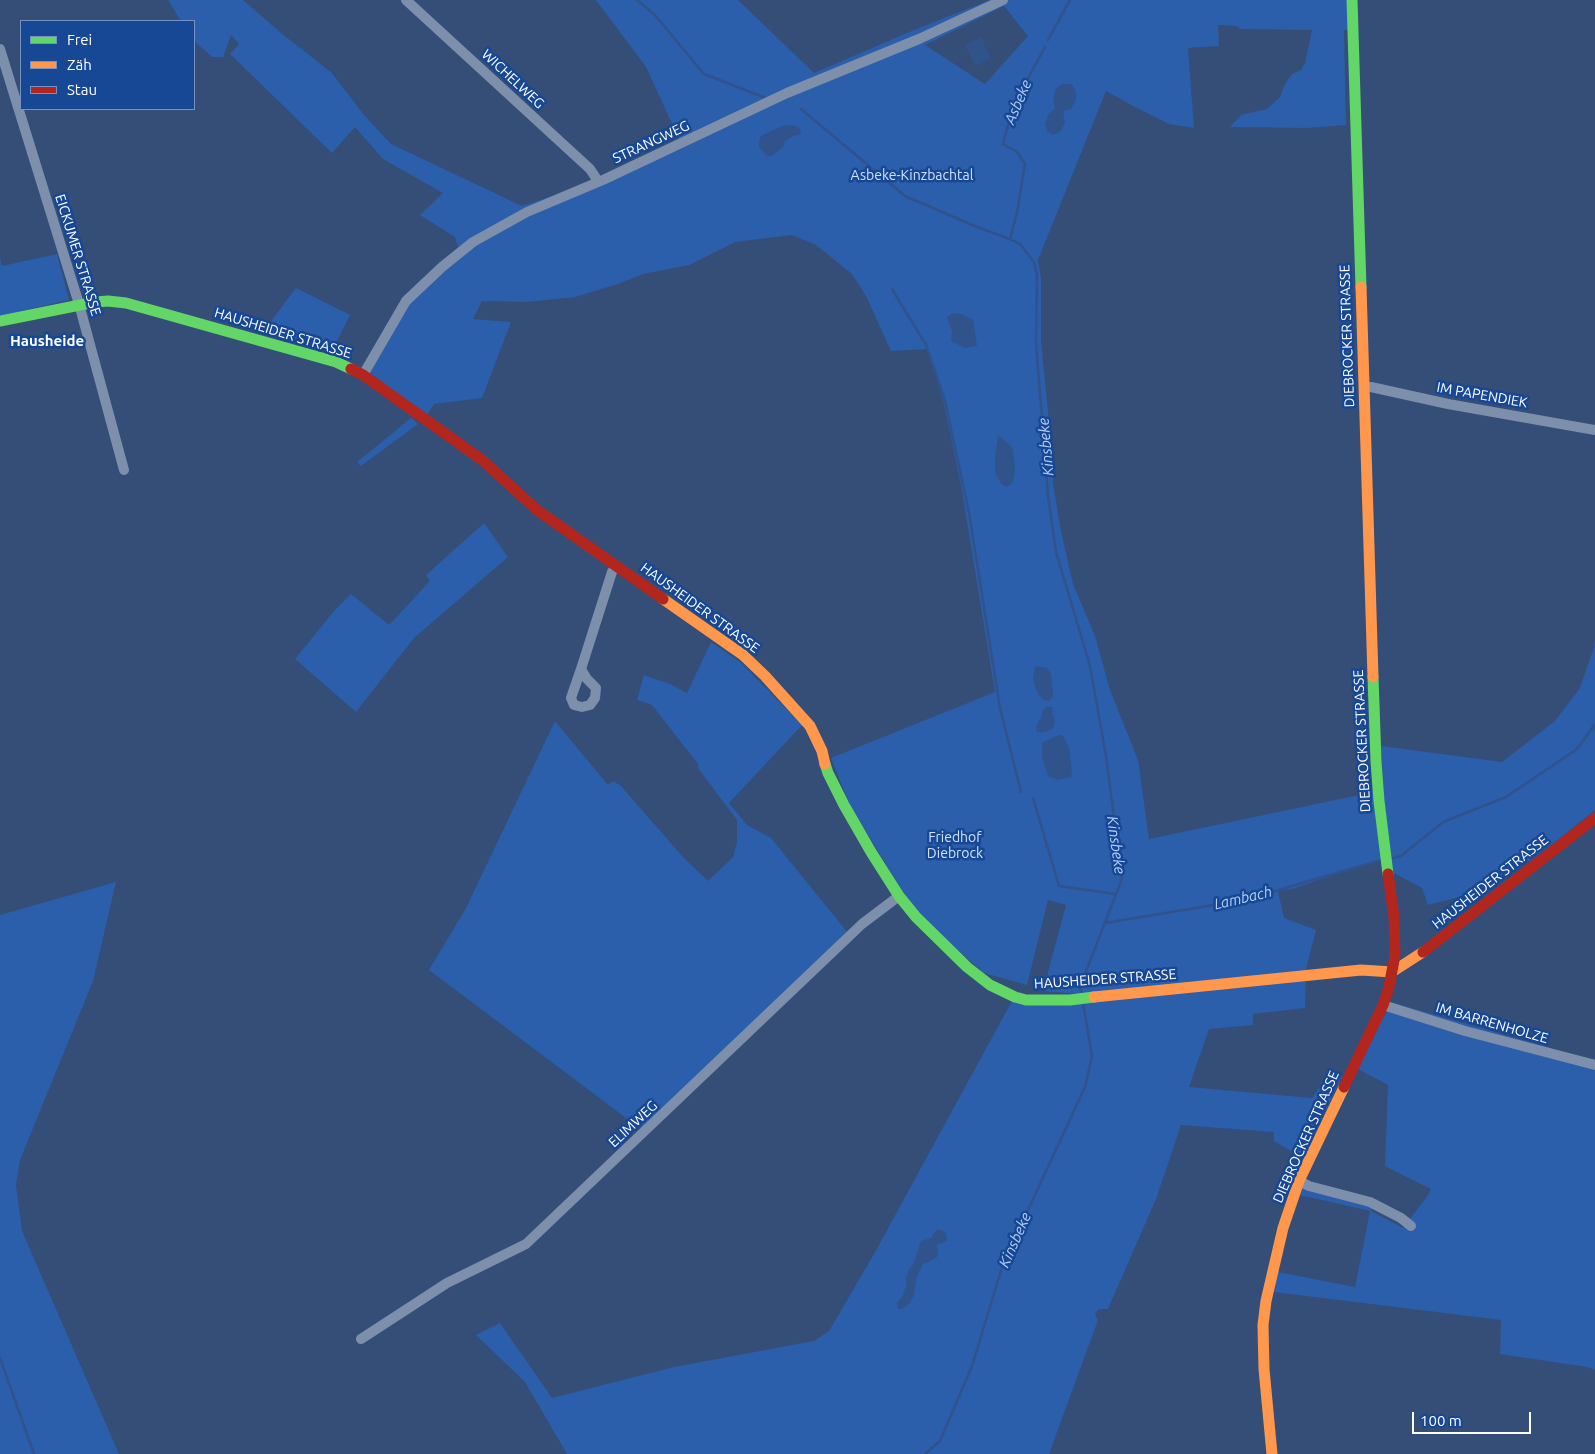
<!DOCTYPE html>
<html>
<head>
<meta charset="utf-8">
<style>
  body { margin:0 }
  #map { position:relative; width:1595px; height:1454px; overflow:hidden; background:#344e78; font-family:Ubuntu,sans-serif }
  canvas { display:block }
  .legend { position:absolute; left:20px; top:20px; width:175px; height:90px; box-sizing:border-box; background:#174895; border:1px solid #7491bf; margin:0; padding:6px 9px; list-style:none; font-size:15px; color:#fff }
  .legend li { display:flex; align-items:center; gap:10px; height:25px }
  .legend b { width:25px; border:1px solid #7491bf }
  .scale { position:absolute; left:1412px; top:1412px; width:119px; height:22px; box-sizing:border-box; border:2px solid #fff; border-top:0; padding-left:6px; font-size:15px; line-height:18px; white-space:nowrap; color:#fff; -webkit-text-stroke:4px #174895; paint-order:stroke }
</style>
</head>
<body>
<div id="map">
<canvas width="1595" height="1454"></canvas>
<ul class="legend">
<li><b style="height:6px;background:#63d668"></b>Frei</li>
<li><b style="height:6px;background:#ff974d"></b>Zäh</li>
<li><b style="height:6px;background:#b3261e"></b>Stau</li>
</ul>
<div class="scale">100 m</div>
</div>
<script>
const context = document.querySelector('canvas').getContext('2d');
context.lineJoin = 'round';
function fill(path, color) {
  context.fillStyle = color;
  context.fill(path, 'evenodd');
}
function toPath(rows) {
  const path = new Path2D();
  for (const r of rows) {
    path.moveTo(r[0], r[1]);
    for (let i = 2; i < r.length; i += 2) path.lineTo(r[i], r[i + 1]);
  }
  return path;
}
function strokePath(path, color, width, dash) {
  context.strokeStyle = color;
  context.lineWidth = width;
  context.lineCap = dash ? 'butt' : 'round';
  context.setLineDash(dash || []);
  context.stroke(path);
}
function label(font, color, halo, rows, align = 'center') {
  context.font = font + ' Ubuntu,sans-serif';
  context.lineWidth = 5;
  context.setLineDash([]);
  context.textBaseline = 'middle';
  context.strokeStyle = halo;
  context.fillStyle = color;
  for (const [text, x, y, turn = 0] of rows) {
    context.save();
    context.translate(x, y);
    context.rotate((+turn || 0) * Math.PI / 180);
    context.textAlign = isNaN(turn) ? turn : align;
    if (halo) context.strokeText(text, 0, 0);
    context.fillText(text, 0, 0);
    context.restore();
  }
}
fill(toPath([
  [168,0,243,0,281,33,331,72,364,115,391,144,522,206,598,181,680,141,646,67,596,0,738,0,814,73,914,30,990,0,1347,0,1348,30,1344,30,1346,125,1307,128,1230,127,1241,115,1267,109,1280,97,1285,84,1292,74,1301,70,1305,63,1312,30,1240,29,1237,26,1218,25,1219,46,1188,48,1194,128,1169,124,1135,107,1106,91,1038,260,1041,278,1041,341,1052,451,1053,484,1061,531,1073,584,1095,636,1110,690,1138,760,1149,839,1369,793,1384,794,1381,746,1502,762,1555,721,1580,688,1595,644,1595,810,1555,842,1466,905,1463,896,1428,905,1422,888,1394,873,1390,856,1292,889,1278,891,1284,918,1316,930,1306,969,1305,1008,1253,1014,1253,1025,1209,1029,1189,1087,1312,1098,1329,1073,1342,1076,1303,1158,1274,1141,1274,1132,1181,1125,1156,1199,1108,1309,1099,1309,1095,1314,1098,1320,1049,1454,567,1454,525,1382,476,1335,500,1323,552,1398,674,1367,814,1341,829,1331,874,1254,1012,1001,1081,994,1043,991,1066,905,1048,900,1027,985,984,973,918,916,850,806,831,758,995,692,961,485,943,400,927,349,891,351,866,296,852,274,816,245,792,235,735,242,689,265,643,274,618,284,575,297,527,302,482,301,473,319,511,322,482,398,434,404,426,417,367,375,411,301,471,238,458,247,455,237,420,215,443,193,383,159,355,127,332,153,230,54,239,44,231,35,223,57,212,57,194,41,194,21,181,21],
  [1004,6,1028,36,985,84,925,45],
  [57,254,69,300,0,316,0,258,2,266],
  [296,288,350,315,332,351,265,329],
  [411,418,418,424,361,466,357,462],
  [484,523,508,557,414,638,356,712,295,659,334,611,351,594,389,625,430,581,426,575],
  [711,642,740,662,802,725,729,803,747,825,771,838,848,933,642,1130,429,970,466,908,555,721,608,785,613,781,620,785,683,857,708,881,733,857,737,842,737,820,698,768,698,764,652,705,637,700,644,675,670,684,687,693],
  [116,882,93,981,20,1160,16,1185,22,1231,119,1454,0,1454,0,915],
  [1394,1003,1595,1061,1595,1370,1587,1367,1500,1354,1501,1320,1274,1292,1278,1272,1355,1287,1370,1211,1300,1195,1303,1186,1373,1208,1371,1211,1403,1228,1426,1198,1431,1189,1385,1166,1388,1085,1358,1069,1382,1019]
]), '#2b5eab');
fill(toPath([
  [981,37,991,59,975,66,965,45],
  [1062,84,1072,84,1076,92,1076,100,1071,109,1063,111,1065,123,1060,132,1053,135,1047,131,1045,124,1048,115,1055,108,1053,98,1056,89],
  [793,125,800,129,801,134,793,136,785,141,783,147,772,156,767,156,759,147,759,141,761,136,782,126],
  [953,313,961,314,973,320,977,346,965,348,951,341,952,332,947,317],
  [998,435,1011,446,1013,450,1015,467,1014,476,1012,484,1006,487,1001,484,995,472,995,457],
  [1035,666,1047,668,1051,674,1053,696,1049,701,1044,700,1039,695,1036,689,1033,679],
  [1046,707,1053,707,1052,714,1055,720,1053,728,1045,732,1037,732,1036,726,1042,716,1043,710],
  [1058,735,1062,735,1064,738,1069,747,1072,773,1071,777,1058,780,1048,776,1042,758,1042,743],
  [936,1230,942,1230,946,1234,947,1241,936,1245,938,1250,937,1257,931,1261,923,1264,916,1279,914,1295,909,1304,904,1308,898,1309,897,1302,902,1297,906,1287,906,1278,909,1269,913,1265,921,1241,931,1238]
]), '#30538b');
strokePath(toPath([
  [637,0,655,15,704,74,766,98],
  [1048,40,1070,0],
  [801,109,905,196,977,227,1010,239,1020,244,1034,262,1037,276,1036,343,1048,495,1056,552,1090,666,1106,756,1122,879,1080,987,1082,995],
  [1010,239,1017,213,1025,164,1017,152,1003,144,1013,106,1045,47],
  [892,289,926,345,945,401,969,513,1000,708,1021,792],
  [1033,798,1059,886,1115,894],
  [1393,858,1401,856,1443,822,1506,797,1577,749,1595,724],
  [1105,923,1244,900,1378,861],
  [0,1358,34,1454],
  [925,1454,940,1441,972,1366,1003,1264,1085,1087,1092,1056,1083,1003]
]), '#30538b', 2.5);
strokePath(toPath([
  [406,0,590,169,598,181],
  [0,49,79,304,124,470],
  [363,375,406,301,442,267,473,242,527,212,603,180,787,93,919,39,1003,0],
  [1364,387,1371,387,1448,404,1595,430],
  [581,669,587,679,596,688,595,698,590,705,582,707,574,705,571,698,581,669,612,572,616,566],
  [1383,1005,1465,1031,1595,1065],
  [1299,1181,1309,1186,1370,1202,1401,1218,1411,1226],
  [361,1339,447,1283,526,1244,862,924,899,896]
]), '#7d8fab', 10);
strokePath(toPath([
  [1352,0,1361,287],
  [0,321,95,302,108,301,126,303,336,362,351,369],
  [1373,677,1376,761,1379,801,1388,874],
  [825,764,828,773,844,805,871,852,899,896,916,917,967,967,990,985,1015,997,1026,1000,1070,1000,1094,997]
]), '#63d668', 11);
strokePath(toPath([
  [1361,287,1373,677],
  [663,599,743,655,765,676,810,726,822,751,825,764],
  [1094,997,1361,970,1392,972,1423,952],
  [1272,1454,1264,1369,1263,1325,1266,1301,1283,1228,1299,1181,1344,1087]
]), '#ff974d', 11);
strokePath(toPath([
  [351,369,363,375,482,460,537,510,663,599],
  [1423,952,1595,818],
  [1344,1087,1383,1005,1389,987,1395,955,1394,917,1388,874]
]), '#b3261e', 11);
label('14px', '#fff', '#174895', [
  ["WICHELWEG",513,79,43],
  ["STRANGWEG",651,142,-25],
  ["EICKUMER STRASSE",78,255,73],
  ["HAUSHEIDER STRASSE",283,333,17],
  ["DIEBROCKER STRASSE",1347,336,-92],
  ["IM PAPENDIEK",1482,395,10],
  ["HAUSHEIDER STRASSE",700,608,36],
  ["DIEBROCKER STRASSE",1362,741,-93],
  ["HAUSHEIDER STRASSE",1490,882,-38],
  ["HAUSHEIDER STRASSE",1105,979,-4],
  ["IM BARRENHOLZE",1492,1023,16],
  ["ELIMWEG",633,1124,-43],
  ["DIEBROCKER STRASSE",1306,1137,-66]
]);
label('14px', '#cfe1fc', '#174895', [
  ["Asbeke-Kinzbachtal",912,175],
  ["Friedhof",955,837],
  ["Diebrock",955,853]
]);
label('italic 15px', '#b4d0f8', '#174895', [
  ["Asbeke",1018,102,-67],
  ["Kinsbeke",1046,447,-95],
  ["Kinsbeke",1116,845,82],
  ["Lambach",1243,898,-13],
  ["Kinsbeke",1015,1240,-66]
]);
label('bold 15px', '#fff', '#174895', [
  ["Hausheide",47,341]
]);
</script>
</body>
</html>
